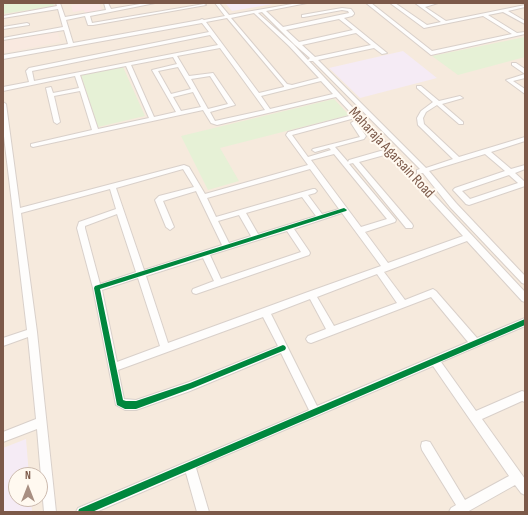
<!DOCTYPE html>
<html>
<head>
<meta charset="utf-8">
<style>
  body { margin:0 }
  #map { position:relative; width:528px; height:515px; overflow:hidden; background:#f9f4ed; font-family:"Sofia Sans Condensed",sans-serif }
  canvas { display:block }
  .frame { position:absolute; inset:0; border:4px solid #7c5949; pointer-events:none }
  .north { position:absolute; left:8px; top:467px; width:40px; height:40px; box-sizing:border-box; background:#fff9f0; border:1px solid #cbb9ad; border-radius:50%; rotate:0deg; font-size:11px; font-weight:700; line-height:16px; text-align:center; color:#7c5949 }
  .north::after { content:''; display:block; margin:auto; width:14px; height:18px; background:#a88f82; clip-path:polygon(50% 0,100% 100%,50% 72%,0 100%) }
</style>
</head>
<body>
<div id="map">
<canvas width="528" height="515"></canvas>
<div class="frame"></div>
<div class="north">N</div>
</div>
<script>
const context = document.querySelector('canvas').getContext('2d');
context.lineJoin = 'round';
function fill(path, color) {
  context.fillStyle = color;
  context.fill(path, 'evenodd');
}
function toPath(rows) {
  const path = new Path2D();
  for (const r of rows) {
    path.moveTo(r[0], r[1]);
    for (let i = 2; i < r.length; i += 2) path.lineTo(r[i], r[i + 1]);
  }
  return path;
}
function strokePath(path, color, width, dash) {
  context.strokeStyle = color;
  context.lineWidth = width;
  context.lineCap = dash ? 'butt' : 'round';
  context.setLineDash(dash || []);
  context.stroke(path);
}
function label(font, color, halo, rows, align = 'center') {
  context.font = font + ' "Sofia Sans Condensed",sans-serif';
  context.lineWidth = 4;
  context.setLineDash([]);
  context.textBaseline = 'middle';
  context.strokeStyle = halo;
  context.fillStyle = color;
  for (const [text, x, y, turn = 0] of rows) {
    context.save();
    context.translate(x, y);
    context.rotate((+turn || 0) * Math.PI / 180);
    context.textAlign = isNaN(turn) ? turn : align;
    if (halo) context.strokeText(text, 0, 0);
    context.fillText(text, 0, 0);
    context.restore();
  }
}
fill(toPath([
  [3,3,525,3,525,512,3,512],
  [16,475,40,475,40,499,16,499]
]), '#f6eadd');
fill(toPath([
  [57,31,61,42,3,53,3,41]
]), '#f9e9e0');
fill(toPath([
  [225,3,279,3,232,11],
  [403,51,437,78,360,98,329,68],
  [26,439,29,475,16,475,16,499,31,499,32,512,3,512,3,448]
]), '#f5ebf5');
fill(toPath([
  [87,3,99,3,102,10,85,13,84,10,73,12,71,5]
]), '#fbe6e5');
fill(toPath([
  [3,3,53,3,54,6,3,14],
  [525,37,525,57,458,75,432,56],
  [123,67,145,116,98,127,81,75],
  [334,99,349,115,220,148,239,181,208,190,181,136]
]), '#e6f1d6');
const minor = toPath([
  [56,3,60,3,65,17,106,10,104,3,108,3,111,9,146,3,155,3,90,16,92,23,204,4,206,5,93,25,88,25,85,16,66,20,73,43,200,20,202,19,204,20,225,16,215,3,219,3,229,15,298,3,307,3,266,11,283,27,349,13,348,11,342,10,304,17,302,17,302,15,342,8,351,9,354,13,354,14,352,16,344,18,387,53,382,54,374,48,318,60,426,168,453,159,418,125,417,118,421,111,433,102,417,88,417,86,421,86,439,101,460,96,463,98,442,104,463,122,463,124,459,124,437,105,426,112,423,118,424,124,459,157,525,137,525,141,491,152,511,169,525,165,525,169,515,173,525,182,525,186,469,205,466,204,455,192,453,190,455,188,505,171,485,154,429,171,456,203,525,276,525,284,522,283,450,207,423,173,417,174,417,170,420,169,313,61,309,61,525,292,525,302,522,301,467,241,384,272,405,300,433,289,436,291,477,338,525,318,525,326,441,362,476,411,522,391,525,392,525,402,522,401,482,419,525,479,525,495,521,493,515,485,467,512,449,512,451,508,456,505,422,450,421,446,422,442,426,441,430,442,465,500,509,476,433,366,196,468,209,512,197,512,186,473,96,512,76,512,78,508,309,410,281,353,190,391,136,410,125,410,116,405,93,288,77,228,79,222,116,209,110,189,21,213,37,332,56,512,44,512,37,429,3,442,3,432,36,419,28,337,3,346,3,338,27,330,3,128,3,102,6,104,20,208,184,165,189,167,205,194,308,165,286,135,288,132,353,115,336,97,217,125,211,123,203,110,33,147,31,146,31,144,92,130,80,91,54,96,60,122,57,124,54,122,46,88,51,87,53,93,79,88,75,76,3,91,3,87,29,82,26,71,29,68,209,32,202,23,3,59,3,55,68,44,64,30,3,40,3,38,63,27,58,9,3,18,3,16,57,6,56,3],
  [262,12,295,45,310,58,308,60,293,44,258,13,262,12],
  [254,13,289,46,319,78,292,85,287,84,231,18,254,13],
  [227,18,284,86,284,87,259,93,206,22,227,18],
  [339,19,353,30,299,42,286,30,339,19],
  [356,33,371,45,315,57,302,45,356,33],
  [210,35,218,45,34,81,32,71,210,35],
  [220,48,255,96,265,110,215,121,210,112,235,105,213,73,189,76,177,56,220,48],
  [173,57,177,64,152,70,176,112,154,117,131,65,173,57],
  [126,66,149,118,98,129,80,75,126,66],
  [178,67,191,89,171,94,158,71,178,67],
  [210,76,228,104,208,109,191,79,210,76],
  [321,81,333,94,270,109,261,96,321,81],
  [193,92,201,107,181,111,173,97,193,92],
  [355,118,384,150,349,160,348,162,335,147,364,139,366,136,356,122,354,121,351,123,360,137,313,149,312,150,315,152,329,148,331,150,308,157,292,135,355,118],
  [334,154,387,219,361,227,311,160,334,154],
  [388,154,463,236,388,263,365,232,395,222,396,220,349,164,353,163,406,228,412,228,413,226,412,224,359,162,388,154],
  [183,169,194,187,159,196,155,200,166,227,170,230,174,227,163,201,196,191,222,245,144,270,116,188,183,169],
  [310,169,339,209,322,214,308,195,315,193,317,191,315,189,313,189,216,217,207,198,310,169],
  [509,175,518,183,470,199,462,191,509,175],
  [302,197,316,216,258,234,246,213,302,197],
  [342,213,381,266,308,292,168,343,146,276,203,258,214,281,193,289,192,291,193,293,196,294,309,255,310,253,309,251,294,229,342,213],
  [117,214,136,272,100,284,85,228,85,226,117,214],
  [239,215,251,236,229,243,218,221,239,215],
  [287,231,301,252,221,279,210,255,287,231],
  [377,274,397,303,334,326,317,297,377,274],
  [138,278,160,346,117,362,102,290,138,278],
  [431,297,468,342,317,406,271,314,310,299,326,329,308,336,306,339,308,342,311,343,431,297],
  [263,317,278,346,189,382,136,400,124,399,118,370,263,317],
  [366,3,371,3,432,51,512,34,483,16,424,28,390,3,395,3,427,25,441,22,415,3,420,3,422,4,438,3,425,7,446,21,525,5,525,7,508,11,525,21,525,24,503,12,488,15,517,33,525,32,525,34,431,55,366,3],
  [27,23,29,24,29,25,3,29,3,27,27,23],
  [512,63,516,63,525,69,525,74,512,65,512,63],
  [525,74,525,78,513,81,525,89,525,94,506,80,525,74]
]);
strokePath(minor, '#d9d0ca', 2);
fill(minor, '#fefdfc');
fill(toPath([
  [344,208,347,210,346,211,100,289,123,400,126,401,136,401,190,383,283,345,285,346,286,348,285,350,193,388,136,409,125,409,117,405,94,288,95,286,344,208],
  [525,319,525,325,92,512,78,512,79,509,525,319]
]), '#00873e');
label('15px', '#7c5949', '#fff9f0', [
  ["Maharaja Agarsain Road",391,153,47]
]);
</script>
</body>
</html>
